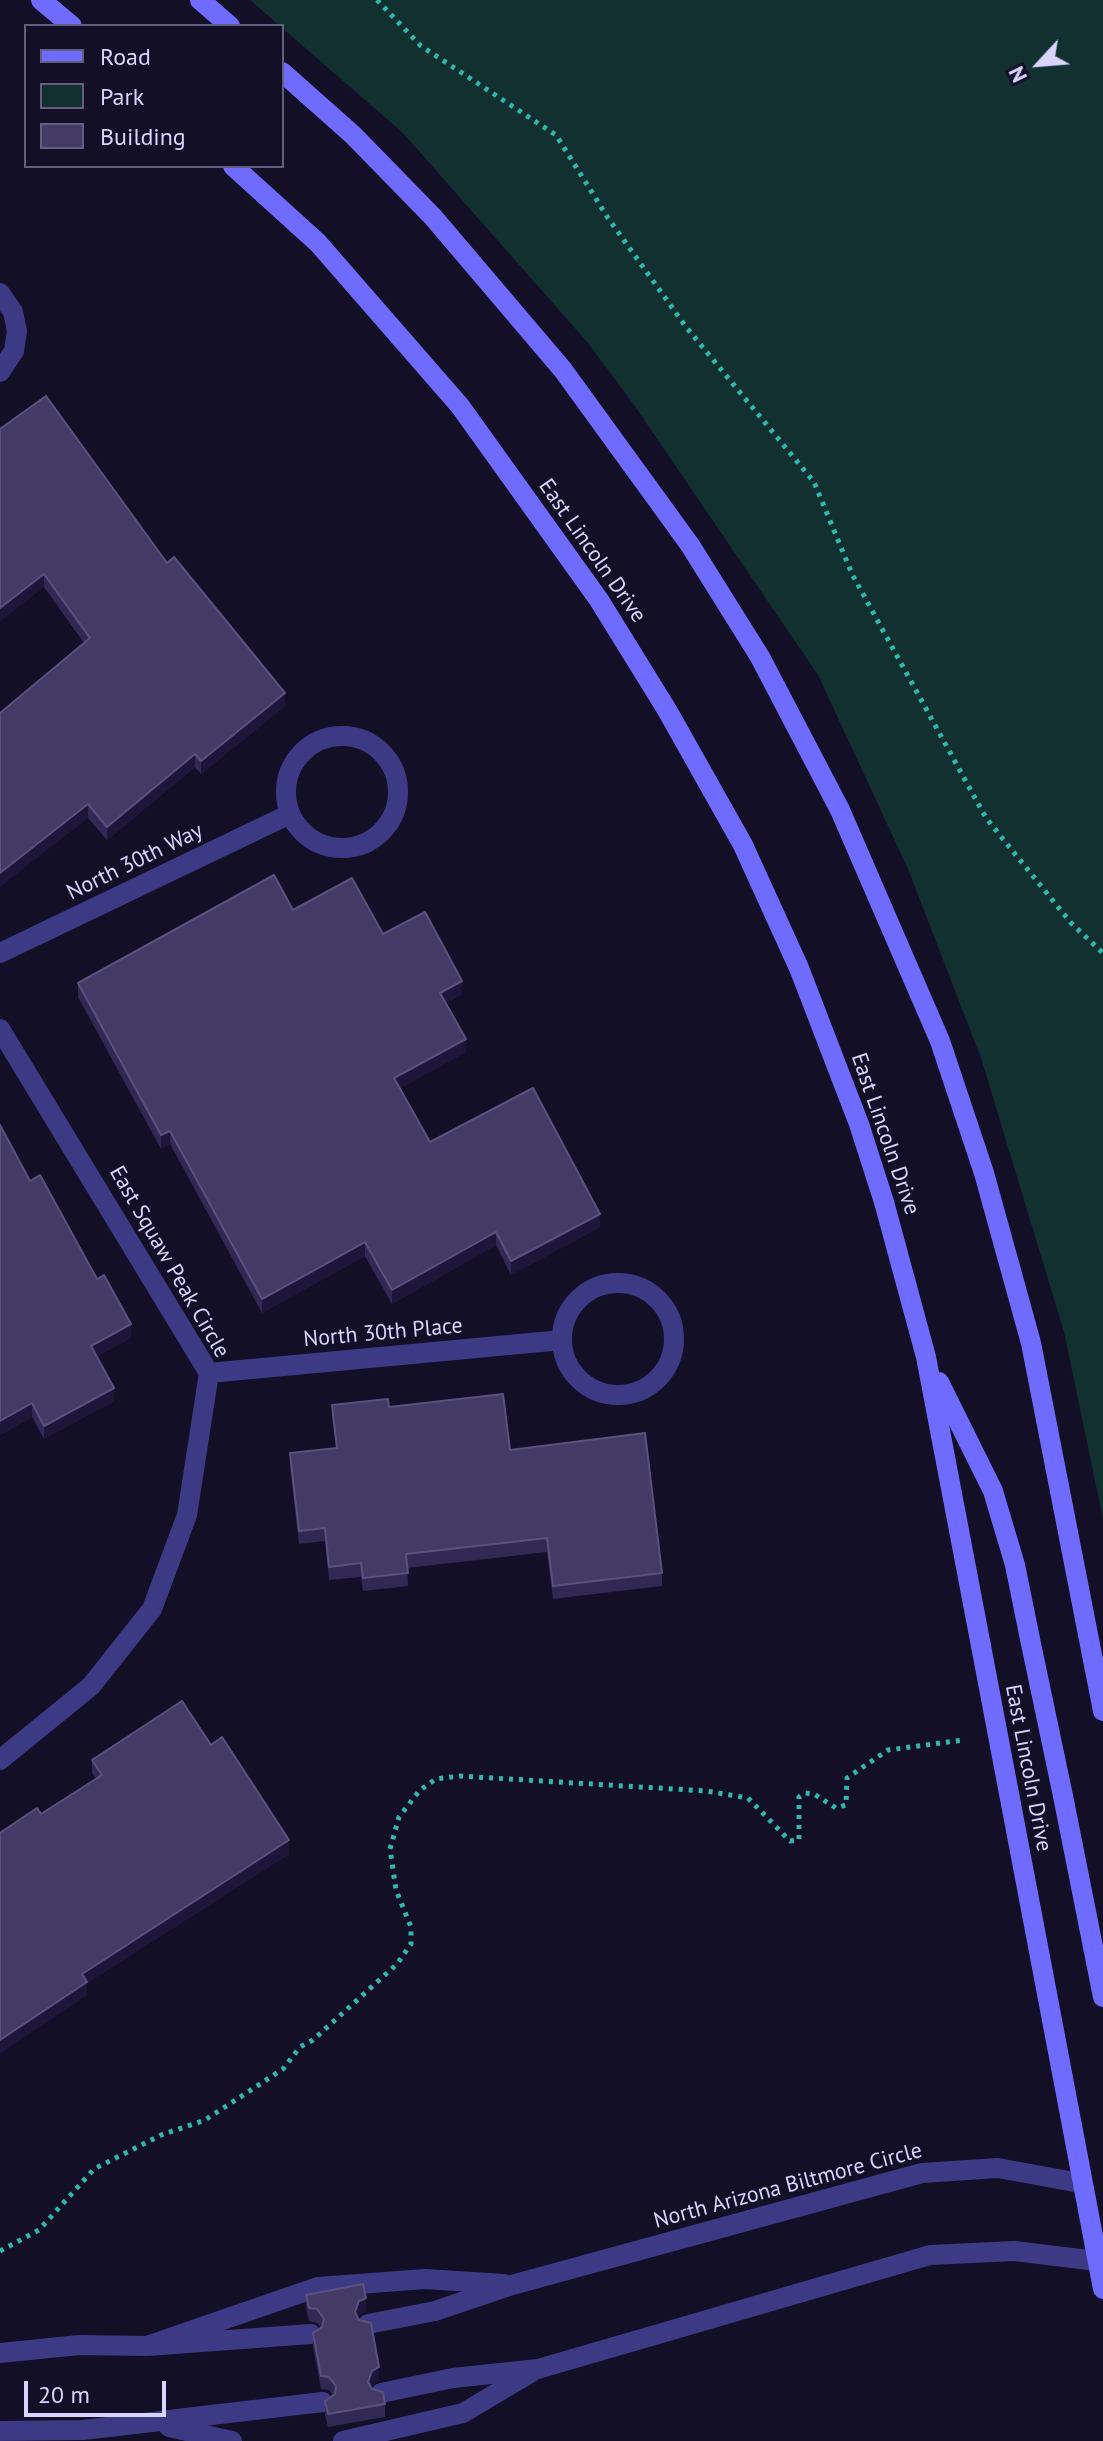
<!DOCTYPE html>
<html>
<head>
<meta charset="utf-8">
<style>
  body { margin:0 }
  #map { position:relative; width:1103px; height:2441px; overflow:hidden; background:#130f26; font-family:"PT Sans",sans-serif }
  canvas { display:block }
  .legend { position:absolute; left:24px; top:24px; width:260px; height:144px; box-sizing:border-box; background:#130f26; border:2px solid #625e7d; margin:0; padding:10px 14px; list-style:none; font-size:24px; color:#d9d4ff }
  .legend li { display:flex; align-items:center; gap:16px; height:40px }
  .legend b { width:40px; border:2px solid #625e7d }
  .north { position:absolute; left:999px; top:24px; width:80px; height:80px; -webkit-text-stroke:6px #130f26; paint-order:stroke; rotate:244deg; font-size:22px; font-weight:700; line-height:32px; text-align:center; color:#d9d4ff }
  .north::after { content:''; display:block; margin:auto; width:28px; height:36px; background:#d9d4ff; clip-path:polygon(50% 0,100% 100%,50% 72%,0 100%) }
  .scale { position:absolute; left:24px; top:2381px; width:142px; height:36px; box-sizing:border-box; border:4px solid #d9d4ff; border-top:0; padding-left:10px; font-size:24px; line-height:28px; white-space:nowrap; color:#d9d4ff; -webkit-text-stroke:6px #130f26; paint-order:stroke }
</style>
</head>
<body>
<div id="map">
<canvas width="1103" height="2441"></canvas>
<ul class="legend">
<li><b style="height:10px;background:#6f6bff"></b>Road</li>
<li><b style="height:22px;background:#12302f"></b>Park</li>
<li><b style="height:22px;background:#433a66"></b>Building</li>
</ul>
<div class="north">N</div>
<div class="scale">20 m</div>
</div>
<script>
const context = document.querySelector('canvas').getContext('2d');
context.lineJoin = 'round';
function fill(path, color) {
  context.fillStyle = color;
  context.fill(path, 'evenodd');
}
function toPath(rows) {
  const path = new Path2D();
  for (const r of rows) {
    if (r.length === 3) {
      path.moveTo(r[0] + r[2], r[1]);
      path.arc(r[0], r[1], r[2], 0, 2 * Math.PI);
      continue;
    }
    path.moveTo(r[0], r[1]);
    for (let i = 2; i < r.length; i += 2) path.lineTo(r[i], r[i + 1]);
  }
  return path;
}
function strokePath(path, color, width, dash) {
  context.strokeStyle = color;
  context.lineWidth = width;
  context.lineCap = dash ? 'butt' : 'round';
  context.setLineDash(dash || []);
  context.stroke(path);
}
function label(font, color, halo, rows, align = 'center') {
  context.font = font + ' "PT Sans",sans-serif';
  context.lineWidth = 6;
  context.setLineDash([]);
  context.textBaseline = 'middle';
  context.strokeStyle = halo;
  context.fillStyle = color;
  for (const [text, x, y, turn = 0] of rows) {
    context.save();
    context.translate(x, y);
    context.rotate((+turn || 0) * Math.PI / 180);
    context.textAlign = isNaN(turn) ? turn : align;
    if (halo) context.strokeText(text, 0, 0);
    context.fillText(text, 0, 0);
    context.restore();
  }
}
fill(toPath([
  [250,0,1103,0,1103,1519,1064,1332,981,1058,908,869,818,675,632,402,588,343,403,133]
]), '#12302f');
strokePath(toPath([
  [377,0,421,46,556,135,608,218,686,327,814,482,852,574,986,818,1071,923,1103,953],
  [0,2251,39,2230,94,2169,161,2135,205,2120,283,2069,300,2047,313,2040,397,1964,411,1944,411,1927,396,1890,390,1849,399,1817,420,1790,436,1779,460,1776,706,1791,748,1798,790,1841,799,1840,799,1797,805,1793,814,1794,836,1808,846,1805,847,1778,888,1750,963,1740]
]), '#2fb8b0', 5, [4, 6]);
strokePath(toPath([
  [0,293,13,312,17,331,14,351,0,372],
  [342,792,56],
  [0,953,290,814],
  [0,1029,209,1373,187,1515,152,1609,91,1686,0,1760],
  [618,1339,56],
  [209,1373,562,1340],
  [368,2324,435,2311,512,2285,922,2173,998,2168,1080,2183],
  [147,2346,318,2287,425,2279,504,2284],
  [0,2353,79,2345,147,2346,311,2334],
  [381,2393,453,2378,538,2369,930,2255,1014,2251,1097,2261],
  [169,2427,232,2441],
  [0,2431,83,2430,323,2402],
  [343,2441,463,2413,532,2372]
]), '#3d3a85', 20);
strokePath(toPath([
  [41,0,72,26],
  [200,0,230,26],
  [282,72,353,135,433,217,563,370,690,545,760,657,840,810,940,1041,984,1173,1031,1343,1103,1711],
  [233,166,318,243,460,406,599,600,667,710,743,845,799,968,859,1124,884,1202,926,1357,981,1646],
  [939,1382,993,1491,1015,1565,1030,1639],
  [1063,1796,1103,1997],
  [1011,1804,1103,2289]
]), '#6f6bff', 20);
strokePath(toPath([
  [1030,1639,1063,1796],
  [981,1646,1011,1804]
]), '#6f6bff', 20);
fill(toPath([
  [0,429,167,563,285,706,201,774,195,767,107,840,88,818,84,643,44,587],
  [293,910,383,934,462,994,446,1003,466,1052,400,1088,430,1142,600,1227,511,1275,496,1245,392,1304,365,1256,262,1313,170,1144,161,1149,78,997,78,983],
  [0,1125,30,1181,97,1279,131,1338,97,1356,114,1401,44,1439,32,1417,0,1435],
  [332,1405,389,1407,510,1450,662,1573,662,1586,553,1599,547,1552,407,1568,408,1586,363,1591,361,1577,329,1580,325,1541,299,1544,290,1467,290,1453,336,1448,332,1418],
  [211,1745,289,1854,87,1983,87,1995,41,1814,96,1779,92,1773,92,1760],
  [306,2295,366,2311,359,2315,358,2318,379,2380,372,2384,371,2387,385,2404,385,2417,328,2427,325,2415,325,2401,333,2396,329,2390,321,2389,313,2347,313,2333,321,2328,317,2323,309,2321,306,2308]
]), '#312854');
fill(toPath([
  [44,574,44,587,0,622,0,608],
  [285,693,285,706,201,774,201,761],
  [195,754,195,767,107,840,107,827],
  [88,804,88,818,0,887,0,873],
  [462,981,462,994,440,1006,440,993],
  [466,1039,466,1052,394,1092,394,1078],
  [170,1131,170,1144,161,1149,161,1135],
  [600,1214,600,1227,511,1275,511,1261],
  [496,1232,496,1245,392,1304,392,1290],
  [365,1242,365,1256,262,1313,262,1299],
  [131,1324,131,1338,91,1359,91,1346],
  [114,1388,114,1401,44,1439,44,1426],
  [32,1403,32,1417,0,1435,0,1421],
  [289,1840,289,1854,87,1983,87,1995,0,2054,0,2040,82,1974],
  [366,2298,366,2311,359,2315,355,2326,355,2312,359,2301],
  [379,2367,379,2380,372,2384,368,2395,368,2382,372,2371]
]), '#1d163a');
const building = toPath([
  [46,396,167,563,174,557,285,693,201,761,195,754,107,827,88,804,0,873,0,713,90,638,44,574,0,608,0,429,46,396],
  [274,875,293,910,352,878,383,934,425,912,462,981,440,993,466,1039,394,1078,430,1142,533,1088,600,1214,511,1261,496,1232,392,1290,365,1242,262,1299,170,1131,161,1135,78,983,274,875],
  [0,1125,30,1181,40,1175,97,1279,104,1275,131,1324,91,1346,114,1388,44,1426,32,1403,0,1421,0,1125],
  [503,1394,510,1450,645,1433,662,1573,553,1586,547,1538,406,1554,408,1573,363,1578,361,1563,329,1567,325,1528,299,1531,290,1453,337,1448,332,1405,388,1399,389,1407,503,1394],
  [182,1701,211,1745,222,1737,289,1840,82,1974,87,1982,0,2040,0,1833,37,1808,41,1814,102,1775,92,1760,182,1701],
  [363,2284,366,2298,359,2301,355,2312,359,2320,371,2323,379,2367,372,2371,368,2382,372,2389,383,2392,385,2404,328,2414,325,2401,335,2394,336,2386,329,2377,321,2376,313,2333,322,2327,324,2319,317,2309,309,2308,306,2295,363,2284]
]);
fill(building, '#433a66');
strokePath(building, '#5a527e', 2);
label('22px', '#d9d4ff', '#130f26', [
  ["East Lincoln Drive",592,551,55],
  ["North 30th Way",135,862,-26],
  ["East Lincoln Drive",885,1134,71],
  ["East Squaw Peak Circle",169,1262,60],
  ["North 30th Place",383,1333,-5],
  ["East Lincoln Drive",1028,1768,79],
  ["North Arizona Biltmore Circle",788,2186,-15]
]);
</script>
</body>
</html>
